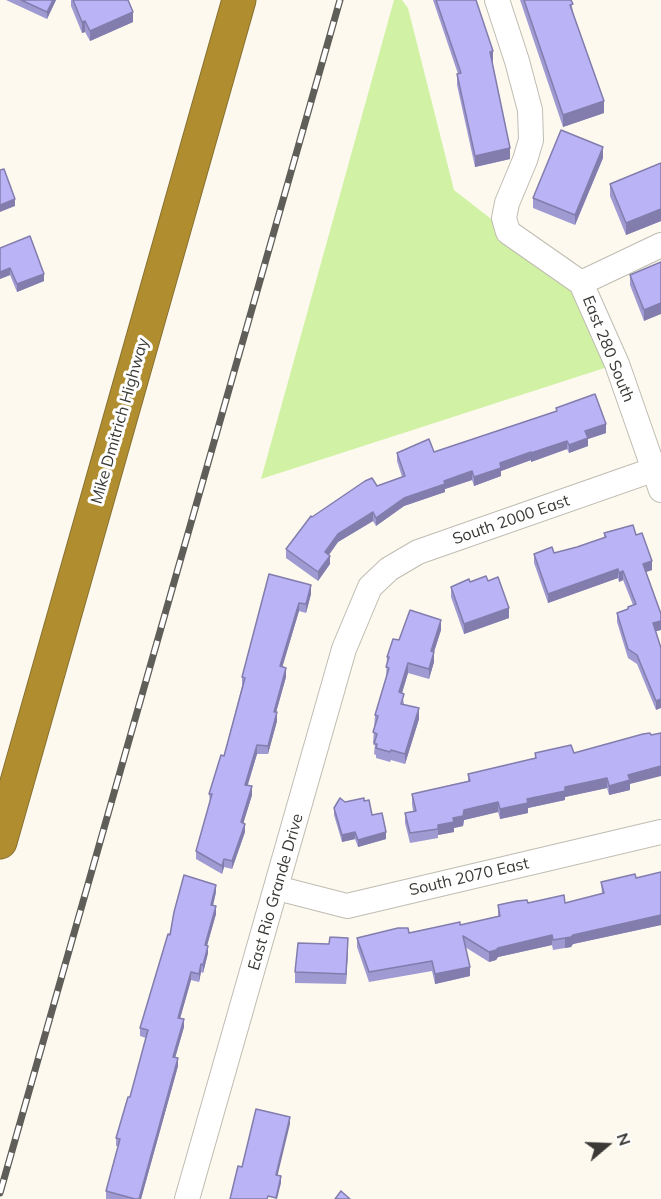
<!DOCTYPE html>
<html>
<head>
<meta charset="utf-8">
<style>
  body { margin:0 }
  #map { position:relative; width:661px; height:1199px; overflow:hidden; background:#fdf9ef; font-family:Mulish,sans-serif }
  canvas { display:block }
  .north { position:absolute; left:577px; top:1115px; width:60px; height:60px; -webkit-text-stroke:4px #fff; paint-order:stroke; rotate:71deg; font-size:16px; font-weight:700; line-height:24px; text-align:center; color:#3a3935 }
  .north::after { content:''; display:block; margin:auto; width:21px; height:27px; background:#3a3935; clip-path:polygon(50% 0,100% 100%,50% 72%,0 100%) }
</style>
</head>
<body>
<div id="map">
<canvas width="661" height="1199"></canvas>
<div class="north">N</div>
</div>
<script>
const context = document.querySelector('canvas').getContext('2d');
context.lineJoin = 'round';
function fill(path, color) {
  context.fillStyle = color;
  context.fill(path, 'evenodd');
}
function toPath(rows) {
  const path = new Path2D();
  for (const r of rows) {
    path.moveTo(r[0], r[1]);
    for (let i = 2; i < r.length; i += 2) path.lineTo(r[i], r[i + 1]);
  }
  return path;
}
function strokePath(path, color, width, dash) {
  context.strokeStyle = color;
  context.lineWidth = width;
  context.lineCap = dash ? 'butt' : 'round';
  context.setLineDash(dash || []);
  context.stroke(path);
}
function label(font, color, halo, rows, align = 'center') {
  context.font = font + ' Mulish,sans-serif';
  context.lineWidth = 6;
  context.setLineDash([]);
  context.textBaseline = 'middle';
  context.strokeStyle = halo;
  context.fillStyle = color;
  for (const [text, x, y, turn = 0] of rows) {
    context.save();
    context.translate(x, y);
    context.rotate((+turn || 0) * Math.PI / 180);
    context.textAlign = isNaN(turn) ? turn : align;
    if (halo) context.strokeText(text, 0, 0);
    context.fillText(text, 0, 0);
    context.restore();
  }
}
fill(toPath([
  [394,0,402,0,408,8,454,190,508,232,581,283,617,364,261,479]
]), '#d1f2a5');
const minor = toPath([
  [497,0,517,61,530,110,531,140,525,160,507,203,504,218,508,232,581,283,617,364,661,490],
  [581,283,661,245],
  [277,888,347,906,661,832],
  [187,1199,344,649,370,587,389,569,418,552,661,467]
]);
const highway = toPath([
  [0,842,239,0]
]);
strokePath(minor, '#bfbcb2', 26);
strokePath(highway, '#877031', 35);
strokePath(minor, '#fff', 24);
strokePath(highway, '#b08e2f', 33);
const rail = toPath([
  [0,1193,340,0]
]);
strokePath(rail, '#605e59', 7);
strokePath(rail, '#fff', 4.5, [14]);
fill(toPath([
  [6,0,56,0,47,19],
  [71,0,128,0,133,22,90,41,85,32,82,33,71,6],
  [433,0,476,0,493,62,492,62,510,159,475,167,457,85,457,74,458,74],
  [520,0,571,0,573,12,604,113,563,127],
  [603,158,575,225,533,208,533,198],
  [661,163,661,221,626,235,610,196,610,184],
  [0,248,44,281,17,292,10,275,0,279],
  [661,262,644,321,630,285,630,275],
  [556,408,606,433,588,439,588,446,569,453,567,449,531,462,531,460,501,471,501,476,474,486,472,480,445,489,445,492,404,506,376,526,373,521,338,542,329,555,330,564,318,581,286,558,286,549,312,517,377,486,402,477,397,461,397,453,434,452,556,411],
  [604,533,636,535,652,570,646,572,661,614,661,630,655,631,661,648,656,710,637,664,628,658,617,622,617,613,628,609,628,607,633,605,623,580,619,582,618,578,548,603,534,563,534,554,554,553,577,547,604,538],
  [269,574,311,594,306,613,299,611,282,667,286,677,276,712,277,721,268,754,257,754,248,785,252,795,243,823,245,832,232,869,224,867,222,874,196,859,196,851,210,802,209,794,224,756,242,686,242,677],
  [488,581,509,618,464,634,451,597,451,587,470,582],
  [441,630,434,652,434,662,429,679,408,673,402,693,404,704,419,719,405,764,391,760,390,762,376,758,376,755,374,754,375,743,373,743,375,715,386,678,387,657,399,640],
  [535,753,574,753,630,784,630,790,609,795,607,788,565,797,565,800,528,808,528,813,500,819,498,812,464,820,463,826,454,828,454,832,438,835,438,838,410,843,405,823,405,813,413,811,412,804,412,794,468,781,468,774,535,758],
  [364,801,386,839,358,847,355,839,342,842,334,815,334,808,345,802],
  [661,872,661,925,573,944,571,947,553,950,552,945,498,957,496,960,489,962,465,947,470,976,435,984,432,971,369,982,357,947,357,938,409,933,460,925,498,916,498,905,528,903,565,903,602,894,601,882,636,878],
  [216,892,213,906,216,914,207,945,208,953,203,973,201,972,199,982,191,980,180,1018,184,1027,175,1058,178,1066,141,1199,106,1199,106,1191,118,1146,116,1146,116,1138,130,1097,146,1038,140,1036,140,1028,170,935],
  [348,949,346,984,295,983,295,972]
]), '#a09ad3');
fill(toPath([
  [53,0,56,0,47,19,47,12],
  [133,12,133,22,90,41,90,31],
  [85,21,85,32,82,33,82,22],
  [493,51,493,62,490,63,490,52],
  [604,101,604,113,563,127,563,115],
  [603,147,603,158,575,225,575,215],
  [510,148,510,159,475,167,475,156],
  [15,199,15,206,0,212,0,205],
  [661,209,661,221,626,235,626,223],
  [10,268,10,275,0,279,0,272],
  [44,274,44,281,17,292,17,284],
  [661,303,661,314,644,321,644,310],
  [606,424,606,433,588,439,588,446,569,453,569,445,585,431],
  [567,441,567,449,531,462,531,453],
  [531,452,531,460,501,471,501,476,474,486,474,477,500,463],
  [472,471,472,480,445,489,445,492,404,506,376,526,376,518,404,498,444,481],
  [373,512,373,521,338,542,325,560,325,552,338,534],
  [330,556,330,564,318,581,318,572],
  [652,561,652,570,643,573,643,564],
  [618,569,618,578,548,603,548,594],
  [623,571,623,580,619,582,619,573],
  [311,585,311,594,306,613,306,604],
  [299,603,299,611,280,675,280,666],
  [509,608,509,618,464,634,464,624],
  [441,620,441,630,431,661,434,652,434,662,429,679,429,669,431,651],
  [661,621,661,630,653,632,653,623],
  [408,663,408,673,399,703,399,692],
  [286,668,286,677,274,720,274,712],
  [661,699,661,708,656,710,656,701],
  [419,708,419,719,405,764,405,754],
  [277,712,277,721,268,754,268,746],
  [257,745,257,754,245,793,245,785],
  [661,766,661,776,630,784,630,790,609,795,609,786,628,775],
  [607,778,607,788,565,797,565,800,528,808,528,813,500,819,500,809,527,799,565,787],
  [252,786,252,795,241,831,241,822],
  [498,802,498,812,464,820,463,826,454,828,454,832,438,835,438,825,453,818,464,810],
  [245,824,245,832,232,869,232,861],
  [355,832,355,839,342,842,342,835],
  [386,832,386,839,358,847,358,840],
  [224,859,224,867,222,874,222,866],
  [216,885,216,892,211,913,211,905],
  [216,906,216,914,205,953,205,945],
  [661,915,661,925,573,944,571,947,565,948,565,938,573,935],
  [552,935,552,945,498,957,496,960,489,962,489,952,498,948],
  [348,938,348,949,346,984,346,974],
  [208,946,208,953,203,973,203,965],
  [201,964,201,972,199,982,199,974],
  [470,967,470,976,435,984,435,974],
  [191,972,191,980,178,1026,178,1018],
  [184,1019,184,1027,173,1065,173,1057],
  [178,1058,178,1066,141,1199,139,1199],
  [290,1117,290,1124,276,1182,276,1175],
  [281,1176,281,1183,277,1199,276,1199]
]), '#827dac');
const building = toPath([
  [21,0,53,0,47,12,21,0],
  [73,0,128,0,133,12,90,31,85,21,82,22,73,0],
  [436,0,476,0,493,51,490,52,510,148,475,156,457,74,461,73,436,0],
  [524,0,571,0,573,4,570,5,604,101,563,115,524,0],
  [561,130,603,147,575,215,533,198,561,130],
  [661,163,661,209,626,223,610,184,661,163],
  [4,169,15,199,0,205,0,170,4,169],
  [30,236,44,274,17,284,10,268,0,272,0,248,30,236],
  [661,262,661,303,644,310,630,275,661,262],
  [595,394,606,424,585,431,588,438,569,445,567,441,531,453,531,452,500,463,501,468,474,477,472,471,444,481,445,484,404,498,376,518,373,512,338,534,325,552,330,556,318,572,286,549,311,516,312,517,365,481,372,478,377,486,405,476,397,453,429,439,434,452,557,411,556,408,595,394],
  [633,525,636,535,642,533,652,561,643,564,661,614,661,621,653,623,661,648,661,699,656,701,637,655,628,649,617,613,628,609,628,607,636,604,623,571,619,573,618,569,548,594,534,554,552,547,554,553,577,547,606,537,604,533,633,525],
  [269,574,311,585,306,604,299,603,280,666,286,668,274,712,277,712,268,746,257,745,245,785,252,786,241,822,245,824,232,861,224,859,222,866,196,851,212,794,209,794,221,755,224,756,245,678,242,677,269,574],
  [486,576,488,581,498,577,509,608,464,624,451,587,469,579,470,582,486,576],
  [410,610,441,620,431,651,434,652,429,669,408,663,399,692,404,694,401,704,419,708,405,754,391,750,390,752,376,748,377,744,374,744,377,734,373,732,378,716,375,715,389,668,386,667,389,657,387,657,393,639,399,640,410,610],
  [650,733,651,735,661,733,661,766,628,775,630,780,609,786,607,778,565,787,565,791,527,799,528,803,500,809,498,802,464,810,463,816,453,818,454,822,438,825,438,829,410,833,405,813,416,811,412,794,470,781,468,774,536,758,535,753,571,745,574,753,643,734,650,733],
  [340,798,345,802,364,798,364,801,369,800,372,815,382,813,386,832,358,840,355,832,342,835,334,808,340,798],
  [661,872,661,915,573,935,571,937,553,940,552,935,498,948,496,950,489,952,463,936,470,967,435,974,432,961,369,972,357,938,398,928,408,928,409,933,460,922,460,925,500,916,498,905,517,901,527,900,528,903,564,895,565,903,604,893,601,882,635,874,636,878,661,872],
  [184,875,216,885,211,905,216,906,205,945,208,946,203,965,201,964,199,974,191,972,178,1018,184,1019,173,1057,178,1058,139,1199,135,1199,106,1191,120,1139,116,1138,128,1097,130,1097,148,1030,140,1028,168,934,170,935,174,912,184,875],
  [330,937,348,938,346,974,295,972,298,943,329,944,330,937],
  [256,1109,290,1117,276,1175,281,1176,276,1198,268,1196,267,1199,230,1199,238,1166,242,1167,256,1109],
  [341,1191,350,1199,335,1199,341,1191]
]);
fill(building, '#bab3f5');
strokePath(building, '#827dac', 1.5);
label('16px', '#3a3935', '#fff', [
  ["East 280 South",608,349,68],
  ["Mike Dmitrich Highway",120,421,-74],
  ["South 2000 East",511,520,-19],
  ["South 2070 East",469,877,-13],
  ["East Rio Grande Drive",276,892,-74]
]);
</script>
</body>
</html>
